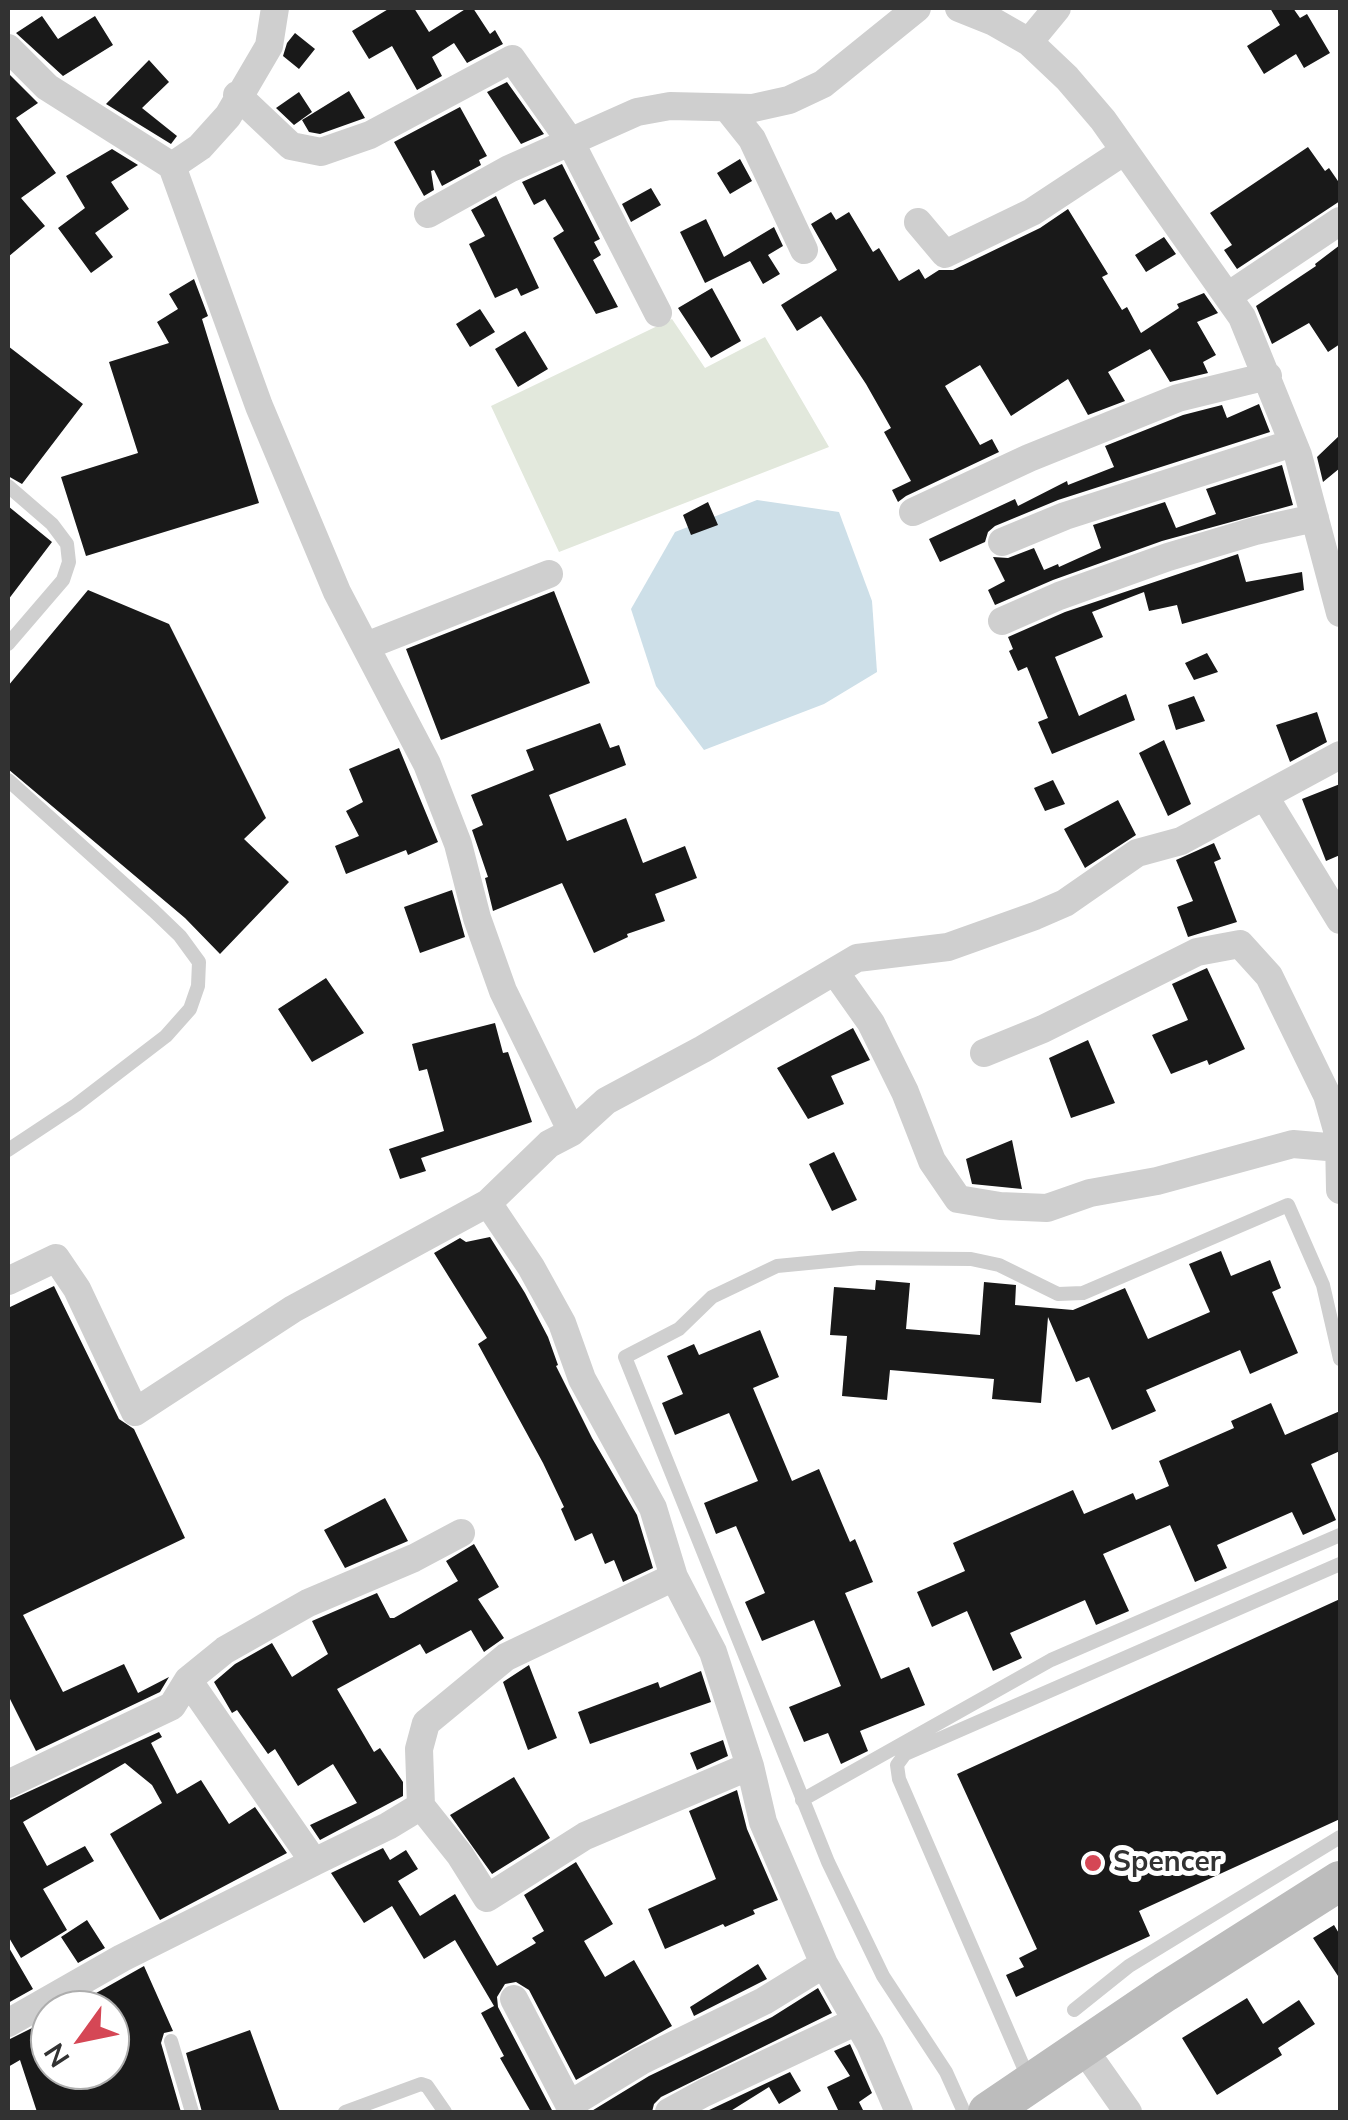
<!DOCTYPE html>
<html>
<head>
<meta charset="utf-8">
<style>
  body { margin:0 }
  #map { position:relative; width:1348px; height:2120px; overflow:hidden; background:#fff; font-family:Mulish,sans-serif }
  canvas { display:block }
  .frame { position:absolute; inset:0; border:10px solid #323232; pointer-events:none }
  .north { position:absolute; left:30px; top:1990px; width:100px; height:100px; box-sizing:border-box; background:#fff; border:2px solid #adadad; border-radius:50%; rotate:237deg; font-size:28px; font-weight:700; line-height:40px; text-align:center; color:#323232 }
  .north::after { content:''; display:block; margin:auto; width:35px; height:45px; background:#d54755; clip-path:polygon(50% 0,100% 100%,50% 72%,0 100%) }
</style>
</head>
<body>
<div id="map">
<canvas width="1348" height="2120"></canvas>
<div class="frame"></div>
<div class="north">N</div>
</div>
<script>
const context = document.querySelector('canvas').getContext('2d');
context.lineJoin = 'round';
function fill(path, color) {
  context.fillStyle = color;
  context.fill(path, 'evenodd');
}
function toPath(rows) {
  const path = new Path2D();
  for (const r of rows) {
    path.moveTo(r[0], r[1]);
    for (let i = 2; i < r.length; i += 2) path.lineTo(r[i], r[i + 1]);
  }
  return path;
}
function strokePath(path, color, width, dash) {
  context.strokeStyle = color;
  context.lineWidth = width;
  context.lineCap = dash ? 'butt' : 'round';
  context.setLineDash(dash || []);
  context.stroke(path);
}
function label(font, color, halo, rows, align = 'center') {
  context.font = font + ' Mulish,sans-serif';
  context.lineWidth = 10;
  context.setLineDash([]);
  context.textBaseline = 'middle';
  context.strokeStyle = halo;
  context.fillStyle = color;
  for (const [text, x, y, turn = 0] of rows) {
    context.save();
    context.translate(x, y);
    context.rotate((+turn || 0) * Math.PI / 180);
    context.textAlign = isNaN(turn) ? turn : align;
    if (halo) context.strokeText(text, 0, 0);
    context.fillText(text, 0, 0);
    context.restore();
  }
}
fill(toPath([
  [672,319,705,368,765,337,829,447,559,552,491,406]
]), '#e2e8dc');
fill(toPath([
  [757,500,839,512,872,601,877,672,824,704,704,750,656,686,631,609,675,532]
]), '#cddfe8');
fill(toPath([
  [390,8,414,8,429,32,467,8,473,8,490,34,495,30,503,44,467,63,454,43,432,57,442,76,417,90,392,46,369,59,352,31],
  [1270,8,1293,8,1300,18,1307,14,1330,53,1304,68,1296,54,1264,74,1247,46,1280,25],
  [42,16,58,39,95,16,113,45,63,76,16,33],
  [295,33,315,49,299,69,283,56,287,43],
  [149,60,169,82,142,108,177,136,171,144,106,104],
  [9,74,38,103,16,118,56,173,21,198,45,226,8,257],
  [507,82,544,134,521,144,487,92],
  [349,91,365,118,320,134,309,132,302,120],
  [299,92,312,112,294,125,276,108],
  [460,107,487,156,479,160,481,165,442,186,434,170,431,171,434,190,424,196,394,142],
  [1308,147,1325,171,1329,168,1340,184,1340,201,1237,269,1224,250,1232,245,1210,213],
  [112,149,138,165,111,182,129,209,95,233,113,257,91,273,58,228,85,208,66,176],
  [740,159,752,181,730,194,717,173],
  [562,164,600,239,594,242,601,255,593,260,618,307,596,314,553,238,564,231,545,199,534,205,522,182],
  [651,188,661,205,631,222,622,204],
  [496,196,539,288,521,296,517,288,495,298,469,244,485,236,471,210],
  [1068,209,1108,274,1102,277,1122,310,1127,307,1141,333,1179,308,1177,304,1204,293,1218,313,1197,322,1216,355,1203,362,1208,373,1170,382,1150,349,1108,372,1125,401,1088,415,1068,379,1011,416,980,365,945,386,980,445,992,439,999,452,906,496,898,502,892,490,911,481,884,432,891,428,866,384,821,316,797,331,781,305,837,270,811,224,831,212,836,220,849,212,873,252,879,248,899,281,919,269,925,279,939,270,953,270,1040,228],
  [706,219,724,257,774,227,783,246,768,255,780,274,763,284,750,261,705,283,680,232],
  [1164,237,1176,254,1146,272,1135,255],
  [1340,245,1340,344,1328,352,1309,323,1272,344,1256,306,1316,266,1315,264],
  [194,279,208,316,202,319,259,503,86,556,61,477,138,453,109,362,169,343,157,322,178,309,169,294],
  [712,288,741,341,711,358,678,308],
  [480,309,495,332,470,347,456,324],
  [525,331,548,369,518,387,495,349],
  [8,346,83,404,22,484,8,476],
  [1259,404,1270,432,1058,500,995,526,988,532,985,542,940,562,929,539,1015,499,1018,506,1067,481,1068,485,1114,467,1105,446,1183,415,1222,405,1227,418],
  [1340,435,1340,468,1323,482,1317,457],
  [1282,465,1293,505,1162,541,1053,580,995,605,988,590,1005,581,993,557,1008,558,1034,548,1044,570,1058,564,1059,567,1101,548,1093,525,1165,502,1176,528,1216,514,1206,489],
  [708,502,718,525,691,535,683,515],
  [8,506,52,542,8,600],
  [1238,554,1246,582,1302,572,1304,590,1182,624,1177,605,1149,611,1144,592,1092,612,1103,637,1055,657,1079,716,1126,694,1135,720,1052,754,1038,722,1048,718,1027,667,1018,671,1009,651,1013,649,1008,637,1065,612],
  [88,590,169,624,266,818,244,839,289,882,220,954,185,918,8,769,8,686],
  [554,591,590,683,441,740,406,649],
  [1207,653,1218,672,1194,680,1185,663],
  [1194,696,1205,721,1176,730,1168,705],
  [1317,712,1327,742,1290,762,1276,725],
  [600,723,610,748,619,745,626,765,549,795,567,841,626,818,643,863,685,846,697,878,655,894,665,921,627,934,628,937,594,953,562,883,493,911,485,878,488,877,472,830,483,825,471,795,534,770,526,750],
  [1164,740,1191,804,1168,816,1139,753],
  [399,748,438,842,408,855,406,850,346,874,335,846,359,836,346,811,363,802,349,769],
  [1053,780,1065,804,1045,811,1034,788],
  [1340,784,1340,855,1326,861,1302,799],
  [1118,800,1136,835,1085,868,1064,829],
  [1214,843,1221,859,1214,862,1237,922,1188,937,1177,907,1193,901,1176,860],
  [452,890,465,937,420,953,404,907],
  [1207,968,1245,1049,1209,1065,1207,1060,1171,1074,1152,1035,1188,1020,1172,984],
  [326,978,364,1033,312,1062,278,1009],
  [495,1023,503,1053,508,1052,532,1122,421,1158,426,1171,400,1179,389,1149,444,1131,427,1069,419,1071,412,1044],
  [853,1028,870,1060,831,1076,844,1104,808,1119,777,1068],
  [1088,1040,1115,1103,1071,1118,1049,1058],
  [1012,1140,1022,1189,972,1184,966,1159],
  [834,1152,857,1200,832,1211,809,1164],
  [490,1237,525,1293,548,1337,558,1365,556,1366,592,1438,637,1515,653,1568,623,1582,614,1560,605,1564,592,1533,575,1541,561,1509,564,1507,543,1463,478,1344,487,1338,434,1253,460,1238,466,1242],
  [1221,1251,1231,1276,1270,1260,1281,1288,1272,1292,1298,1353,1250,1374,1240,1350,1146,1390,1156,1411,1112,1430,1089,1377,1076,1382,1048,1317,1041,1403,992,1399,994,1379,890,1370,887,1400,842,1396,847,1336,830,1335,834,1287,875,1290,876,1280,910,1283,906,1329,980,1335,984,1282,1016,1285,1015,1305,1073,1310,1125,1288,1148,1339,1210,1312,1189,1264],
  [54,1286,119,1419,134,1429,185,1538,23,1615,63,1692,124,1664,138,1693,169,1677,160,1692,36,1751,8,1695,8,1308],
  [760,1330,779,1377,753,1388,792,1481,819,1469,850,1542,855,1539,873,1582,845,1593,881,1679,909,1667,925,1705,860,1731,868,1751,841,1764,828,1733,804,1742,789,1707,841,1686,814,1620,762,1641,745,1602,765,1593,736,1526,716,1534,704,1503,758,1481,729,1413,675,1435,662,1403,683,1394,667,1356,694,1344,699,1355],
  [1271,1403,1285,1435,1340,1411,1340,1451,1311,1464,1336,1520,1303,1535,1292,1512,1217,1545,1227,1568,1195,1582,1170,1525,1103,1554,1129,1611,1096,1625,1085,1600,1010,1633,1022,1658,993,1671,967,1611,932,1627,917,1592,965,1571,953,1543,1073,1490,1084,1514,1133,1493,1136,1500,1169,1486,1159,1461,1234,1428,1231,1421],
  [385,1498,408,1541,345,1568,324,1530],
  [474,1544,499,1587,478,1599,504,1638,484,1652,471,1630,426,1654,420,1644,337,1689,374,1752,380,1748,403,1782,403,1796,320,1840,310,1825,357,1803,333,1764,298,1786,275,1749,268,1754,237,1710,232,1713,214,1682,235,1664,272,1643,292,1677,328,1654,312,1621,377,1593,390,1618,394,1618,458,1581,446,1561],
  [1340,1599,1340,1819,1139,1911,1150,1936,1016,1997,1006,1975,1024,1967,1019,1958,1037,1949,957,1774],
  [529,1665,557,1738,528,1750,503,1682],
  [701,1671,711,1702,590,1744,578,1712,658,1682,660,1688],
  [159,1732,162,1737,151,1743,177,1794,201,1780,229,1824,255,1807,287,1853,160,1920,110,1834,162,1803,152,1785,125,1763,23,1822,47,1866,85,1846,94,1861,43,1889,67,1930,21,1958,8,1936,8,1801],
  [723,1740,728,1756,697,1770,690,1753],
  [514,1777,550,1838,492,1874,450,1815],
  [737,1790,747,1829,778,1900,753,1910,755,1914,725,1927,723,1924,665,1949,648,1909,716,1879,689,1811],
  [383,1848,390,1860,406,1850,418,1869,398,1881,420,1916,455,1894,497,1966,536,1943,532,1938,544,1931,524,1895,576,1862,613,1924,584,1941,605,1977,634,1960,672,2026,576,2080,529,1990,516,1982,505,1984,497,1997,498,2007,553,2112,531,2112,500,2058,504,2056,481,2013,494,2006,455,1940,424,1959,392,1906,364,1923,331,1873],
  [87,1920,105,1948,78,1963,61,1937],
  [1334,1925,1340,1935,1340,1979,1313,1938],
  [8,1946,33,1989,8,2003],
  [758,1964,767,1979,694,2016,690,2007],
  [144,1966,173,2031,164,2033,161,2043,181,2112,37,2112,20,2060,8,2067,8,2040,50,2019,50,2070,110,2070,110,2010,66,2010],
  [818,1988,832,2013,661,2097,654,2104,652,2112,590,2112,649,2076,772,2017],
  [1247,1998,1263,2024,1299,2000,1315,2024,1278,2048,1282,2055,1217,2095,1182,2038],
  [250,2030,280,2112,202,2112,186,2053],
  [850,2044,872,2093,859,2102,864,2112,839,2112,827,2087,850,2076,834,2051],
  [790,2072,801,2091,779,2104,769,2087,729,2112,705,2112]
]), '#191919');
strokePath(toPath([
  [8,486,52,524,67,544,69,562,63,580,8,644],
  [8,780,154,911,180,936,199,962,198,986,190,1009,166,1036,76,1105,8,1150],
  [802,1800,1051,1660,1340,1535],
  [1074,2010,1129,1966,1340,1837],
  [171,2041,192,2112],
  [1030,2082,899,1779,897,1765,905,1754,1340,1564],
  [345,2112,421,2084,427,2086,445,2112],
  [964,2112,946,2072,883,1976,828,1862,625,1357,679,1329,712,1297,777,1266,860,1258,971,1259,999,1265,1058,1294,1083,1293,1288,1205,1323,1285,1340,1359]
]), '#cfcfcf', 14);
strokePath(toPath([
  [959,8,994,22,1029,42,1067,78,1103,120,1242,317,1298,455,1340,613],
  [1029,42,1057,8],
  [8,48,47,87,172,166,259,406,337,592,427,764,458,844,477,918,503,991,572,1132],
  [237,95,291,146,321,152,370,135,512,59,570,141,658,313],
  [728,109,752,139,804,250],
  [172,166,200,147,228,116,269,46,275,8],
  [428,214,509,169,637,112,670,106,753,108,789,100,823,84,917,8],
  [918,222,945,254,1032,212,1123,152],
  [1228,296,1340,221],
  [913,512,1029,458,1178,398,1268,376],
  [1002,542,1065,516,1293,443],
  [1002,621,1059,596,1168,557,1255,531,1315,518],
  [366,646,549,574],
  [1265,797,1340,920],
  [835,972,871,1023,905,1092,932,1161,958,1199,1000,1206,1047,1208,1090,1193,1157,1181,1293,1144,1339,1148],
  [984,1053,1043,1029,1197,952,1240,944,1269,976,1327,1095,1339,1137,1340,1190],
  [488,1203,549,1144,572,1132,606,1101,703,1049,857,958,948,947,1035,916,1065,903,1137,853,1181,841,1340,755],
  [8,1281,56,1258,77,1289,135,1412,293,1309,488,1203,531,1267,562,1323,582,1379,653,1508,674,1577,713,1652,750,1766,763,1822,824,1964,870,2044,899,2112],
  [188,1680,225,1650,308,1603,414,1558,461,1533],
  [8,1784,172,1706,188,1680,314,1862,388,1826,421,1806,460,1855,487,1898,585,1836,750,1766],
  [421,1806,419,1749,426,1723,506,1657,674,1577],
  [514,1999,573,2112],
  [8,2023,122,1958,314,1862],
  [1083,2048,1128,2112],
  [569,2105,641,2061,764,2001,824,1964],
  [669,2112,704,2093,857,2021]
]), '#cfcfcf', 28);
strokePath(toPath([
  [988,2112,1165,1992,1340,1881]
]), '#bcbcbc', 40);
for (const [x, y, r, color] of [
  [1093,1863,10,"#d54755"]
]) {
  const dot = new Path2D();
  dot.arc(x, y, r, 0, 2 * Math.PI);
  context.fillStyle = color;
  context.fill(dot);
  strokePath(dot, '#fff', 4);
}
label('bold 28px', '#323232', '#fff', [
  ["Spencer",1113,1863]
], 'left');
</script>
</body>
</html>
